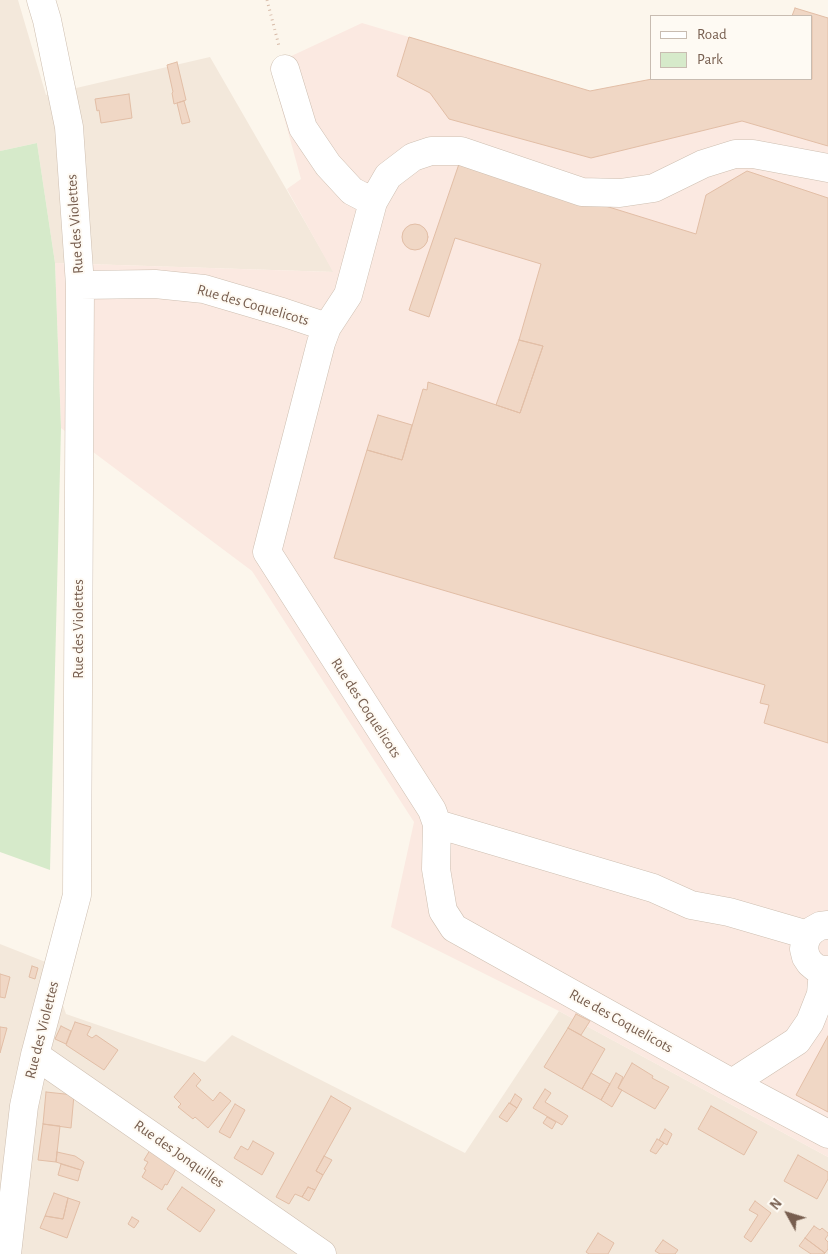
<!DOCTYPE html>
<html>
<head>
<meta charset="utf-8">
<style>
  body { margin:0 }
  #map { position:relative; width:828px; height:1254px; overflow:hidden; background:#fcf6ec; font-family:"Alegreya Sans",sans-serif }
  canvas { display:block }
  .legend { position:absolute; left:650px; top:15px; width:162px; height:65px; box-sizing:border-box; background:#fefaf3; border:1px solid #c8bcb1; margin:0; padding:6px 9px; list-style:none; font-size:15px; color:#775e4f }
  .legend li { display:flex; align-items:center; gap:10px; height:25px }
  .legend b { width:25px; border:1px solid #c8bcb1 }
  .north { position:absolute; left:763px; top:1189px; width:50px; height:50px; -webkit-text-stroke:4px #fefaf3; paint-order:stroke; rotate:309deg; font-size:14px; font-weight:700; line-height:20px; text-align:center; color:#775e4f }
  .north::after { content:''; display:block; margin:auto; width:18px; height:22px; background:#775e4f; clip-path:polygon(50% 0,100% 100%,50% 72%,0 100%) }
</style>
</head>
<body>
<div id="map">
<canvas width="828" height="1254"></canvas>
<ul class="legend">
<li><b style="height:6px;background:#fff"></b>Road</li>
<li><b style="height:14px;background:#d6eaca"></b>Park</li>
</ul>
<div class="north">N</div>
</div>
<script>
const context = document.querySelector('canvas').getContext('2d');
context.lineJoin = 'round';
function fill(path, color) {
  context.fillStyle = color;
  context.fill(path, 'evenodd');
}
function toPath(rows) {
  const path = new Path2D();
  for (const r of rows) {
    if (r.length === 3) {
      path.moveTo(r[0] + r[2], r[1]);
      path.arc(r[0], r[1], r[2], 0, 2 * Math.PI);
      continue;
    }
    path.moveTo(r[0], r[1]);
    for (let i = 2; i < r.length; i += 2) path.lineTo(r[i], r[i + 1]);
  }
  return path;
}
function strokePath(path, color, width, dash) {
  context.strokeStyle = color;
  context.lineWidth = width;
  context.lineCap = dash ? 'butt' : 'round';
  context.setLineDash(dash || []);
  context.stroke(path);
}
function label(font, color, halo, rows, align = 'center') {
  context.font = font + ' "Alegreya Sans",sans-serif';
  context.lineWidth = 4;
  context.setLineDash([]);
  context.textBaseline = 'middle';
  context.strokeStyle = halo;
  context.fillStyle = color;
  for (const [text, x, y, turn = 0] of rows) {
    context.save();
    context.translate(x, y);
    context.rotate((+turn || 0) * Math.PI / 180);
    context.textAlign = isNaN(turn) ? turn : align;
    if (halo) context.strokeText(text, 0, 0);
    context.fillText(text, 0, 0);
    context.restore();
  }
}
fill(toPath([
  [0,0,18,0,46,95,210,57,334,272,55,263,37,143,0,151],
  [0,944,48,963,66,1014,205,1062,232,1035,465,1153,559,1011,828,1157,828,1254,0,1254]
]), '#f3e8db');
fill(toPath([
  [795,8,828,18,828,1157,559,1011,391,927,414,822,252,571,61,428,55,263,333,272,287,189,301,179,270,66,362,23,590,91,652,79,812,79,812,16,792,16]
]), '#fbe9e1');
fill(toPath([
  [37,143,55,263,61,428,50,870,0,852,0,151]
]), '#d6eaca');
const building = toPath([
  [795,8,828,18,828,146,742,121,591,158,449,119,430,93,397,76,409,37,590,91,652,79,812,79,812,16,792,16,795,8],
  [177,62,186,100,174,104,172,93,173,92,167,65,177,62],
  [129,94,132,118,101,123,99,110,97,111,95,99,129,94],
  [184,101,190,122,182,124,177,103,184,101],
  [460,161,696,234,706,195,747,171,828,198,828,743,764,723,769,705,760,703,765,685,334,558,367,450,402,460,423,389,427,390,428,382,520,413,543,346,519,340,541,264,455,238,429,317,409,310,460,161],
  [415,237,13],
  [519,340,543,346,520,413,496,405,519,340],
  [378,415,412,425,402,460,367,450,378,415],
  [32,966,38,968,35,979,29,977,32,966],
  [0,974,10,977,5,998,0,997,0,974],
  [576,1014,590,1021,581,1035,568,1028,576,1014],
  [75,1022,91,1027,87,1035,92,1038,96,1035,118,1050,104,1070,66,1045,75,1022],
  [61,1026,71,1031,66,1044,55,1039,61,1026],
  [0,1027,7,1028,0,1053,0,1027],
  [568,1028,605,1049,582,1089,544,1067,568,1028],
  [828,1036,828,1112,796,1095,828,1036],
  [632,1063,653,1076,652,1078,669,1087,655,1109,618,1088,632,1063],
  [194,1073,201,1080,196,1086,213,1101,220,1092,231,1101,208,1128,195,1117,193,1119,178,1107,181,1104,174,1097,194,1073],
  [591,1073,610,1084,601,1100,582,1089,591,1073],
  [616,1073,623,1077,618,1088,622,1090,612,1107,601,1100,616,1073],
  [545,1089,551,1093,545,1102,568,1116,562,1125,533,1108,545,1089],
  [46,1092,74,1095,71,1128,43,1124,46,1092],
  [515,1094,522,1099,517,1108,510,1103,515,1094],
  [331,1096,351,1108,316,1171,323,1175,315,1190,308,1187,302,1197,295,1194,289,1204,276,1197,331,1096],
  [509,1103,517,1108,507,1122,499,1117,509,1103],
  [235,1104,245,1110,230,1138,219,1132,235,1104],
  [711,1106,757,1132,744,1155,698,1129,711,1106],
  [547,1117,556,1122,552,1129,543,1123,547,1117],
  [43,1124,60,1126,56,1162,38,1160,43,1124],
  [665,1129,672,1134,667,1145,659,1140,665,1129],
  [657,1139,664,1143,656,1154,650,1151,657,1139],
  [253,1141,274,1153,262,1175,234,1158,241,1146,248,1150,253,1141],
  [150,1150,177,1167,167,1185,165,1184,162,1190,142,1177,146,1170,144,1169,148,1162,144,1160,150,1150],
  [57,1152,75,1156,84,1162,81,1170,56,1162,57,1152],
  [798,1155,828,1172,828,1179,817,1199,784,1181,798,1155],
  [324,1156,332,1160,323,1175,316,1171,324,1156],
  [61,1164,81,1170,78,1181,58,1175,61,1164],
  [182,1187,215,1210,200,1232,167,1209,182,1187],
  [308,1187,315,1190,309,1201,302,1197,308,1187],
  [54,1193,68,1198,63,1219,45,1216,54,1193],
  [68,1198,80,1202,67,1238,40,1228,45,1216,63,1219,68,1198],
  [755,1201,771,1213,751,1242,744,1237,758,1215,749,1210,755,1201],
  [132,1217,139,1221,134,1228,128,1224,132,1217],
  [814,1226,820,1230,822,1228,828,1233,828,1235,825,1239,828,1242,828,1249,825,1253,805,1238,814,1226],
  [598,1233,614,1243,608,1254,589,1254,586,1252,598,1233],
  [805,1238,825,1253,824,1254,811,1254,799,1246,805,1238],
  [663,1240,678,1250,675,1254,660,1254,655,1251,663,1240]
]);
fill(building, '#f0d7c5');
strokePath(building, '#e2bea6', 1);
const minor = toPath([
  [285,69,303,128,328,165,352,191,373,202],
  [80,285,155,284,204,289,282,312,327,327,321,343,267,552,432,810,437,824,436,869,443,911,454,928,732,1083,828,1134],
  [327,327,348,295,373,202,388,176,413,157,431,151,461,151,582,192,620,193,654,188,703,164,735,154,753,154,828,168],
  [437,824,653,888,691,905,729,912,808,935],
  [828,925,820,926,813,930,808,935,805,942,804,949,806,957,810,963,816,968,823,970,828,970],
  [35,1055,322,1254],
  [732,1083,797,1041,810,1022,821,994,823,970],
  [7,1254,24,1106,35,1055,77,895,80,285,69,127,47,20,41,0]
]);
strokePath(minor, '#cebfb1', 29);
strokePath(toPath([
  [267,0,279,46]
]), '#d6baa7', 3, [1, 4]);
strokePath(minor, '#fff', 28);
label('15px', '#775e4f', '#fefaf3', [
  ["Rue des Violettes",75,224,-94],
  ["Rue des Coquelicots",253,305,16],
  ["Rue des Violettes",78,629,-90],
  ["Rue des Coquelicots",366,708,57],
  ["Rue des Coquelicots",621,1021,29],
  ["Rue des Violettes",42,1030,-76],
  ["Rue des Jonquilles",179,1154,35]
]);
</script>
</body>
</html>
